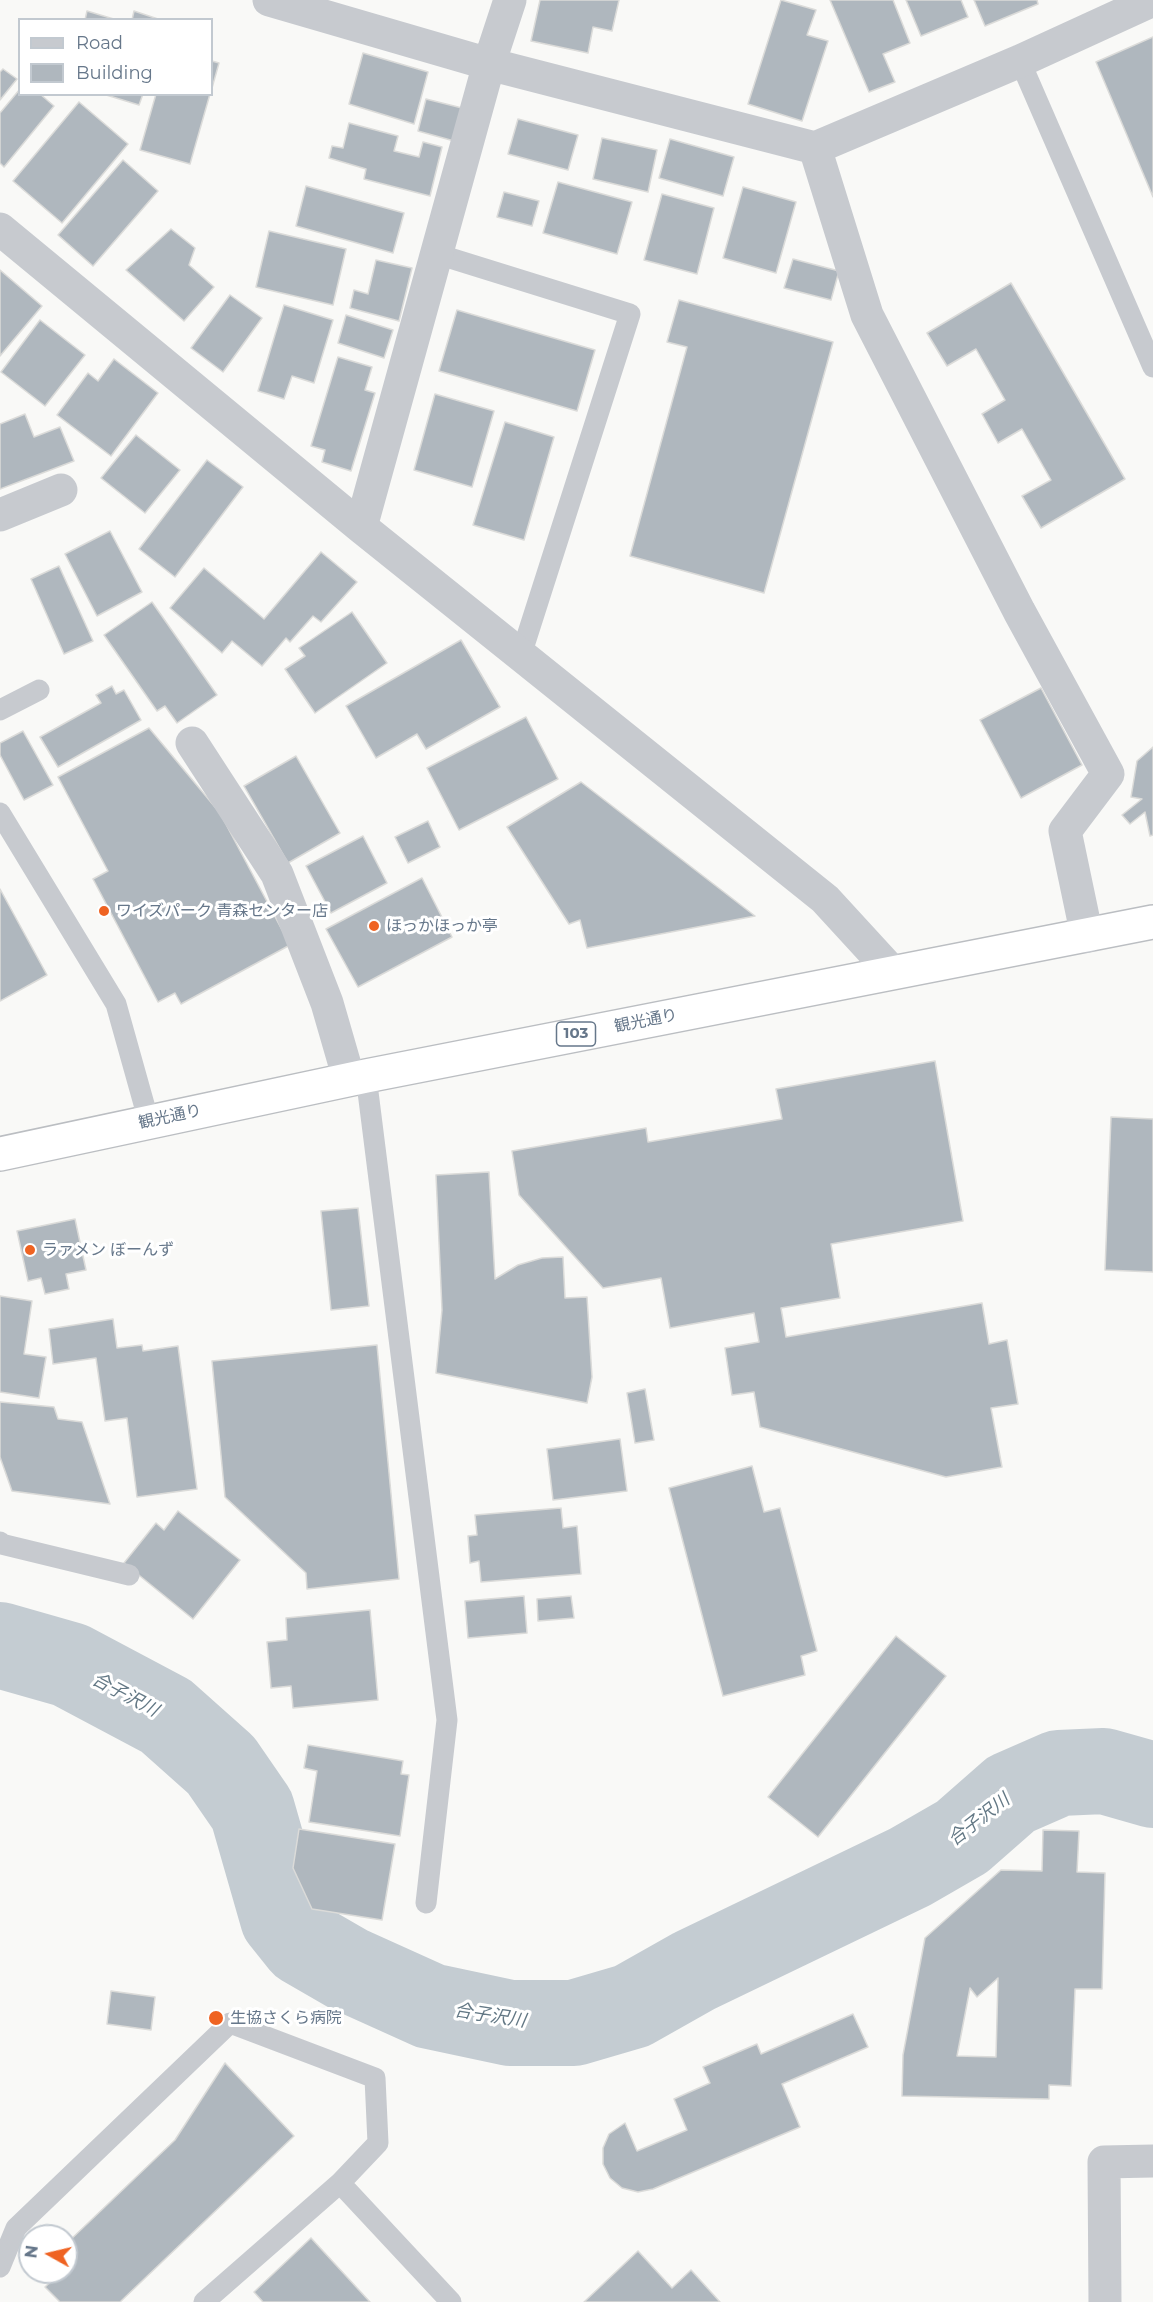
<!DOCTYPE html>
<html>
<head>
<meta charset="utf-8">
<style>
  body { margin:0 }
  #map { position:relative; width:1153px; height:2302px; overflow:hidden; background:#f9f9f7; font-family:Montserrat,sans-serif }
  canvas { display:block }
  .legend { position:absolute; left:18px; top:18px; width:195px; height:78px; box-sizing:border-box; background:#fff; border:2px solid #c2c9d0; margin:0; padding:8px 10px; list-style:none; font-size:18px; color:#66778a }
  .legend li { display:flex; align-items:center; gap:12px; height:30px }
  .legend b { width:30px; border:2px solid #c2c9d0 }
  .north { position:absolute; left:18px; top:2224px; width:60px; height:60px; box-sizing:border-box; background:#fff; border:2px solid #c2c9d0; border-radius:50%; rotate:278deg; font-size:16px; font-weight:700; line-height:24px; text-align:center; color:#66778a }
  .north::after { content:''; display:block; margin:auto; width:21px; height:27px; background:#ef6322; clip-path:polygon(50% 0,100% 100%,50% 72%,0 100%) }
</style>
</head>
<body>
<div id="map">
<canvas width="1153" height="2302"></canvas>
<ul class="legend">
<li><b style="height:8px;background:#c7cacf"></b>Road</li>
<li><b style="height:16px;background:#afb7be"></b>Building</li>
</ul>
<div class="north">N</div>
</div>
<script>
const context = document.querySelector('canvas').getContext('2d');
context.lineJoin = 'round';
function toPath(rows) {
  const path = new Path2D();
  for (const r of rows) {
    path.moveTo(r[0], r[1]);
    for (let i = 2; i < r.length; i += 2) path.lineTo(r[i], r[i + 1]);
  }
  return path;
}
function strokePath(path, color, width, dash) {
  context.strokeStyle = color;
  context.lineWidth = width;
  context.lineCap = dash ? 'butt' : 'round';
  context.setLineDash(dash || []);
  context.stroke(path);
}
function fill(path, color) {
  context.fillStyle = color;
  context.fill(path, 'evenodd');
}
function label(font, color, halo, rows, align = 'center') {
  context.font = font + ' Montserrat,"Noto Sans JP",sans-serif';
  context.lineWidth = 6;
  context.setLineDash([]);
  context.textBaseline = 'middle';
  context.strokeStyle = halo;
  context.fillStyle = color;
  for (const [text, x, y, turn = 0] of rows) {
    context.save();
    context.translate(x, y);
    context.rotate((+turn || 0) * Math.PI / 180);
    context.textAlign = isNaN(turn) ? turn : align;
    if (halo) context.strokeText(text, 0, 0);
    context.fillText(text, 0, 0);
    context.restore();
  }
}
strokePath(toPath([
  [0,1645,70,1665,166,1716,221,1765,252,1810,283,1918,303,1943,348,1969,430,2006,510,2023,574,2023,632,2006,694,1971,910,1867,962,1837,1011,1794,1059,1773,1104,1771,1153,1785]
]), '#c4ccd2', 86);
const building = toPath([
  [540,0,619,0,612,31,593,27,588,53,531,41,540,0],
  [781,0,816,10,807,35,828,41,802,121,748,104,781,0],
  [830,0,893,0,910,43,883,54,895,82,869,92,830,0],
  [906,0,961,0,968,17,921,36,906,0],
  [974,0,1037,0,1038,4,985,26,974,0],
  [87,11,117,20,85,20,87,11],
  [134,11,161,20,132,20,134,11],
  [1153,37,1153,197,1096,62,1153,37],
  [363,53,428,72,414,124,349,104,363,53],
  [212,61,219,63,212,88,212,61],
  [3,69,17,79,0,100,0,72,3,69],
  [20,89,20,94,40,94,54,106,4,167,0,163,0,113,20,89],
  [103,94,143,94,139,105,103,94],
  [156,94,210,94,190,164,140,150,156,94],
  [426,99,462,108,454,141,418,131,426,99],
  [79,102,128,144,62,223,13,181,79,102],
  [518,119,578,135,568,170,508,154,518,119],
  [349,123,398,136,394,151,419,157,423,142,442,147,430,196,364,179,366,169,329,158,332,146,343,148,349,123],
  [602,138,657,150,648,192,593,179,602,138],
  [670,139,734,157,723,196,659,178,670,139],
  [123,160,158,191,93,266,58,235,123,160],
  [558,182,632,202,617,254,543,233,558,182],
  [306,186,404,213,393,253,296,226,306,186],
  [743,187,796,202,776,273,723,258,743,187],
  [504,192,539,201,532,226,497,217,504,192],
  [662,194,714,208,697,274,644,260,662,194],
  [171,229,195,248,189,265,214,287,184,321,126,270,171,229],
  [269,231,346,249,333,305,256,287,269,231],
  [793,259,839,271,831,300,784,288,793,259],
  [376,260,412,268,399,321,350,308,354,290,368,294,376,260],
  [0,270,42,306,0,356,0,270],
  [1011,283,1125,479,1041,528,1022,496,1051,480,1022,429,998,443,982,414,1005,400,976,349,947,366,927,333,1011,283],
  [230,295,262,318,223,372,191,348,230,295],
  [679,300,833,342,764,593,630,556,687,347,667,342,679,300],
  [284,305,333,320,314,383,292,376,284,399,258,391,284,305],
  [457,310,595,350,577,411,439,371,457,310],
  [346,315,393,330,384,358,338,343,346,315],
  [40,320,85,355,45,406,1,372,40,320],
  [338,357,372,367,365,390,375,393,351,471,322,462,325,450,311,446,338,357],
  [114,359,158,393,111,456,57,415,88,373,98,381,114,359],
  [435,394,494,411,472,487,414,470,435,394],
  [25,414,34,437,60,427,74,461,0,489,0,424,25,414],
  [505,422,554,437,524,540,473,525,505,422],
  [136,435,180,470,145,513,101,478,136,435],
  [207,460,243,487,175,577,139,549,207,460],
  [110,531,142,592,97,616,65,554,110,531],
  [321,552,357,582,321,622,313,616,290,642,286,638,262,666,232,641,222,653,170,608,204,568,264,619,321,552],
  [59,566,93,641,64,654,31,579,59,566],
  [152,602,217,695,177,723,165,706,157,711,104,635,152,602],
  [352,612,387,663,315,713,285,669,305,656,299,648,352,612],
  [461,640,500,707,426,749,417,734,376,758,346,706,461,640],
  [112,686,116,694,124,690,141,720,58,767,40,737,101,703,96,695,112,686],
  [1041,688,1082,765,1021,798,980,720,1041,688],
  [526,717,558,779,459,830,427,768,526,717],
  [149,728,220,813,290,945,181,1004,175,993,158,1002,93,879,108,871,58,777,149,728],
  [23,731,53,785,24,800,0,755,0,743,23,731],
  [1153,747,1153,835,1150,836,1145,812,1130,824,1122,815,1142,799,1131,797,1137,761,1153,747],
  [296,756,340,833,288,863,244,786,296,756],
  [581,782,755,916,587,948,580,920,569,924,507,827,581,782],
  [428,821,440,847,408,863,395,837,428,821],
  [363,836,387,883,331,913,306,866,363,836],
  [422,878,452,937,358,987,326,929,422,878],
  [0,889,47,975,0,1001,0,889],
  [935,1061,963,1221,831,1244,840,1298,781,1308,786,1337,982,1303,989,1344,1007,1340,1018,1404,991,1408,1002,1467,946,1477,760,1427,754,1392,732,1395,725,1348,759,1342,754,1313,670,1328,661,1278,603,1288,519,1195,512,1151,646,1128,648,1142,782,1119,776,1089,935,1061],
  [1111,1117,1153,1119,1153,1272,1105,1270,1111,1117],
  [489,1172,495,1279,518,1265,542,1258,563,1257,565,1298,587,1297,592,1377,587,1403,436,1373,442,1310,436,1175,489,1172],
  [358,1208,369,1306,331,1310,321,1211,358,1208],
  [75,1219,86,1270,66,1274,69,1289,45,1294,41,1278,28,1281,17,1231,75,1219],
  [0,1296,32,1301,24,1354,46,1357,39,1398,0,1392,0,1296],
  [113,1319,117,1348,142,1345,143,1351,178,1346,197,1489,137,1497,127,1418,105,1421,96,1358,53,1364,49,1329,113,1319],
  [377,1345,399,1579,307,1589,306,1573,225,1497,212,1361,377,1345],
  [645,1389,654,1440,635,1443,627,1393,645,1389],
  [0,1402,54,1407,58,1419,82,1422,110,1504,12,1491,0,1457,0,1402],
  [620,1439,627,1491,553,1500,547,1449,620,1439],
  [752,1466,764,1512,780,1508,817,1651,801,1656,805,1675,723,1696,669,1488,752,1466],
  [561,1508,563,1528,577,1526,581,1574,481,1582,479,1561,470,1563,468,1536,477,1535,475,1515,561,1508],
  [178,1511,240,1560,193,1619,124,1563,156,1523,164,1530,178,1511],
  [524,1596,527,1633,468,1638,465,1601,524,1596],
  [571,1596,574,1618,538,1621,537,1599,571,1596],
  [370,1610,378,1700,293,1708,291,1686,271,1688,267,1642,287,1640,286,1618,370,1610],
  [896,1636,946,1676,818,1837,768,1797,896,1636],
  [308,1745,403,1761,401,1774,409,1775,400,1836,309,1822,317,1771,304,1768,308,1745],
  [299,1829,395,1844,382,1920,312,1909,293,1868,299,1829],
  [1043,1830,1079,1831,1077,1872,1105,1873,1102,1989,1075,1989,1071,2086,1049,2085,1049,2099,902,2096,903,2055,925,1938,1001,1870,1042,1871,1043,1830],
  [998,1978,996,2057,957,2056,970,1988,977,1997,998,1978],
  [111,1991,155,1997,151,2030,107,2024,111,1991],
  [853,2014,868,2047,782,2084,800,2127,653,2189,638,2192,622,2188,610,2178,603,2164,603,2148,609,2134,625,2123,637,2151,687,2130,674,2099,710,2083,703,2067,757,2044,761,2054,853,2014],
  [225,2063,294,2136,120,2302,60,2302,45,2287,61,2272,66,2272,66,2267,76,2258,66,2248,66,2244,175,2140,225,2063],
  [311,2238,370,2302,263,2302,254,2292,311,2238],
  [638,2251,672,2288,691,2270,720,2302,584,2302,638,2251]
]);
fill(building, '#afb7be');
strokePath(building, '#dbdbd9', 1.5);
const highway = toPath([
  [0,1154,366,1076,1153,922]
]);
strokePath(highway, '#bbbec2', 36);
strokePath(toPath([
  [1020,61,1153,367],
  [437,254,630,314,521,655],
  [0,710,39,690],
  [0,813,116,1004,149,1122],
  [366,1076,447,1720,426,1903],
  [0,1542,1,1544,129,1575],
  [0,2267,16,2228,230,2023,375,2078,378,2143,340,2183],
  [204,2302,340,2183,451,2302]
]), '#c7cacf', 21);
strokePath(toPath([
  [269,0,489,64,815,148,1020,61,1153,0],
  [815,148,867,315,1019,611,1108,774,1065,831,1087,936],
  [0,229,361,527,825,899,892,972],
  [0,515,61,490],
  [361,527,489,64,510,0],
  [192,743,277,874,327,1003,349,1079],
  [1105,2302,1104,2162,1153,2161]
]), '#c7cacf', 33);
strokePath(highway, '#fff', 33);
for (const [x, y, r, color] of [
  [104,911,6,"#ef6322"],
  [374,926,6,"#ef6322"],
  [30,1250,6,"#ef6322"],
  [216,2018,8,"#ef6322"]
]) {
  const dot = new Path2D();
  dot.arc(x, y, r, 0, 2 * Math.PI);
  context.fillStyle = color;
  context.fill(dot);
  strokePath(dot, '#fff', 2);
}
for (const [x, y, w] of [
  [576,1034,39]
]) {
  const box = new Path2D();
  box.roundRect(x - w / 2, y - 12, w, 24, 4.5);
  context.fillStyle = '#fff';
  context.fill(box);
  strokePath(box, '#66778a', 1.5);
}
label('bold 15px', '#66778a', null, [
  ["103",576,1034]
]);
label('16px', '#66778a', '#fff', [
  ["ワイズパーク 青森センター店",116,911],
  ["ほっかほっか亭",386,926],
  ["ラァメン ぼーんず",42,1250],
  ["生協さくら病院",230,2018]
], 'left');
label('16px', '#66778a', '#fff', [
  ["観光通り",646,1021,-11],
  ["観光通り",170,1117,-12]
]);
label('italic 18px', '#637885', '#fff', [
  ["合子沢川",125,1695,28],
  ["合子沢川",979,1820,-38],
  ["合子沢川",490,2016,9]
]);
</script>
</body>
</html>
